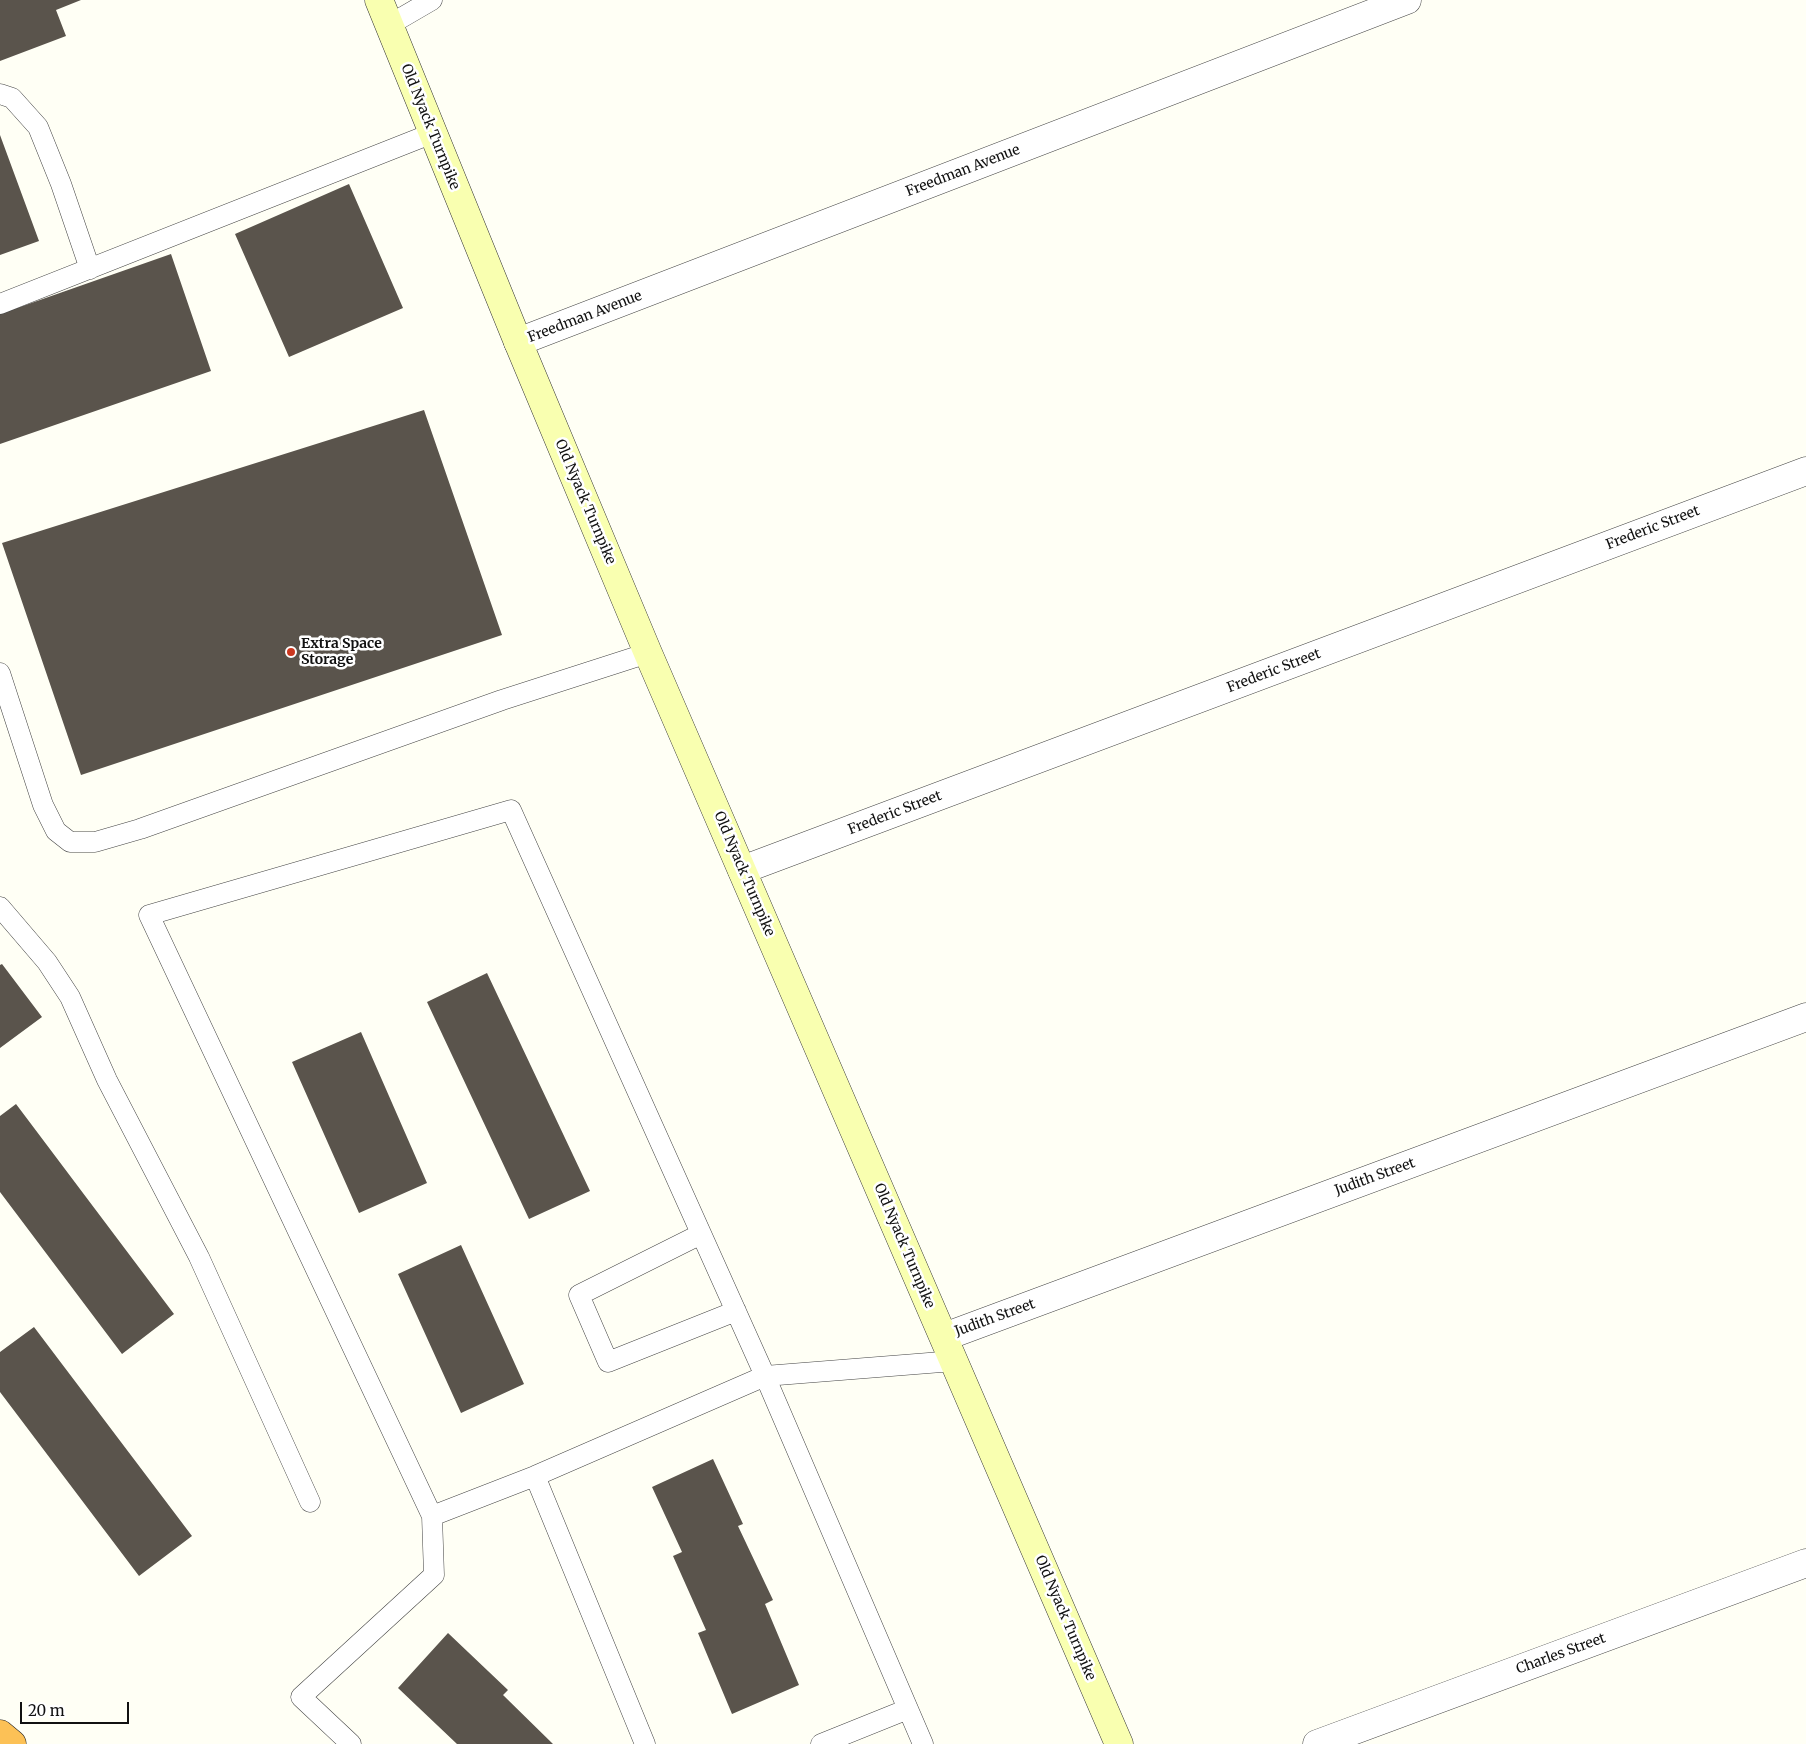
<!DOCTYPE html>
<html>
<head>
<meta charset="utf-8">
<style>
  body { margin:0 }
  #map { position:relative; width:1806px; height:1744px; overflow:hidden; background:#fffff5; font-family:Merriweather,serif }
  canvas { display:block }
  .scale { position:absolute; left:20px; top:1702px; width:109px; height:22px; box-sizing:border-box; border:2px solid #111; border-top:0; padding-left:6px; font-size:15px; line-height:18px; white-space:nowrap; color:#111; -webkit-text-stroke:4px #fff; paint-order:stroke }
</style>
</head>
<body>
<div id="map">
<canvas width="1806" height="1744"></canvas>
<div class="scale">20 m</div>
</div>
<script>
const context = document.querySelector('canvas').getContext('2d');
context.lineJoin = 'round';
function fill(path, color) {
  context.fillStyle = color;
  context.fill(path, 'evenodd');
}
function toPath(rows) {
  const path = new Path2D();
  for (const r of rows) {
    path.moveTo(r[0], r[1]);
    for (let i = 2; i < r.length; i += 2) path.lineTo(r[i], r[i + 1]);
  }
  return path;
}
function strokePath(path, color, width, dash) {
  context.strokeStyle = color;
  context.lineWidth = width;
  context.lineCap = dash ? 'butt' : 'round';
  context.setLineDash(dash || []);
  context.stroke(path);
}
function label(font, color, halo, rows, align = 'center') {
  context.font = font + ' Merriweather,serif';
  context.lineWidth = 5;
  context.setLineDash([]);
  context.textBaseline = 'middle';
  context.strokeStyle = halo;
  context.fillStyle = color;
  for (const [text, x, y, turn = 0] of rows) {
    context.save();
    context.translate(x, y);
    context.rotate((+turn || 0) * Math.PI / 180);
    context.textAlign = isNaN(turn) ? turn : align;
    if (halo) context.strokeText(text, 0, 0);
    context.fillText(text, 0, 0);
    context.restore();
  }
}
fill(toPath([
  [0,0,81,0,56,10,66,36,0,61],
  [0,135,39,241,0,255],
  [349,184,403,308,289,357,235,234],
  [171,254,211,371,0,444,0,314],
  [424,410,502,635,81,775,2,543],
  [2,964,42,1017,0,1048,0,965],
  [487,973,590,1191,529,1219,427,1002],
  [361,1032,427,1183,359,1213,292,1062],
  [16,1104,174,1314,122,1354,0,1192,0,1116],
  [461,1245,524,1384,461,1413,398,1274],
  [34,1327,192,1536,139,1576,0,1392,0,1352],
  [713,1459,743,1524,738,1526,773,1600,765,1604,799,1685,732,1714,698,1633,706,1630,673,1556,682,1552,652,1487],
  [448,1633,508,1690,503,1695,553,1744,457,1744,398,1688]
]), '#5a544c');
const lane = toPath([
  [389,25,432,0],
  [0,94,12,98,38,127,61,184,90,269],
  [0,304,433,133],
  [0,673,43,805,56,831,70,842,95,842,140,829,502,700,648,653],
  [0,907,47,962,70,997,107,1080,199,1257,310,1502],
  [701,1234,579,1295,608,1362,736,1311],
  [535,1476,645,1744],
  [432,1516,535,1476,765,1376,954,1361],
  [351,1744,301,1697,434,1575,432,1516,149,915,511,810,765,1376,923,1744],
  [821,1744,908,1709]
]);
const street = toPath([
  [518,342,1407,0],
  [742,870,1806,471],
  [944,1337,1806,1017],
  [1317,1744,1806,1563]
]);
const secondary = toPath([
  [379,0,518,342,648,653,1119,1744]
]);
const highway = toPath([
  [0,1734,12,1744]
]);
strokePath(lane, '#444', 21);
strokePath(street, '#444', 29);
strokePath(secondary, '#333', 29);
strokePath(highway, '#222', 29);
strokePath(lane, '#fff', 20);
strokePath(street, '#fff', 28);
strokePath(secondary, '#f9ffb0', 28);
strokePath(highway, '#fcc156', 28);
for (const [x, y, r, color] of [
  [291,652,5,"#cb371f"]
]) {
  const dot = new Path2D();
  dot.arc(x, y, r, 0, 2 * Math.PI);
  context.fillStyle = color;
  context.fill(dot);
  strokePath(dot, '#fff', 2);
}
label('14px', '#111', '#fff', [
  ["Old Nyack Turnpike",430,127,68],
  ["Freedman Avenue",963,171,-21],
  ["Freedman Avenue",585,317,-21],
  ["Old Nyack Turnpike",585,502,67],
  ["Frederic Street",1653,528,-21],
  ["Frederic Street",1274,671,-21],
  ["Frederic Street",895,813,-21],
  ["Old Nyack Turnpike",744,874,67],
  ["Judith Street",1375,1177,-20],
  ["Old Nyack Turnpike",904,1246,67],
  ["Judith Street",995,1318,-20],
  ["Old Nyack Turnpike",1065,1618,67],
  ["Charles Street",1561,1654,-20]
]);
label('bold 14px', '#111', '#fff', [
  ["Extra Space",301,644],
  ["Storage",301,660]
], 'left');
</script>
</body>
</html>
